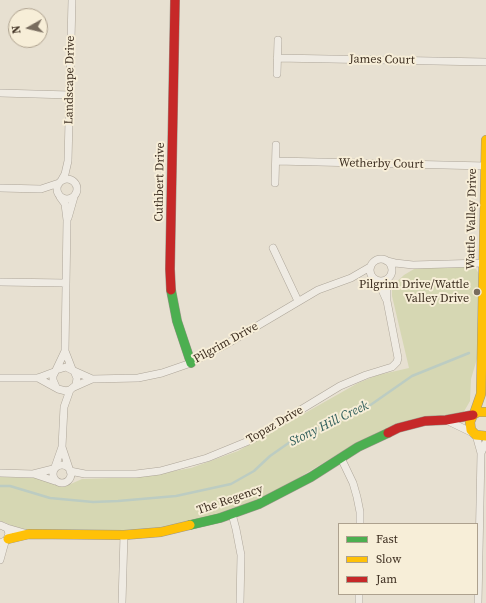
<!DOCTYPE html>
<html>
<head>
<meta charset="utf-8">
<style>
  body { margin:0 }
  #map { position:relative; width:486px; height:603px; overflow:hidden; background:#e7e0d1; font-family:"Source Serif 4",serif }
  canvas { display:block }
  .legend { position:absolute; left:338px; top:523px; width:140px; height:72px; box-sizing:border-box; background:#f7eed8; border:1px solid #ada18e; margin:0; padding:5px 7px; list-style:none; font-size:12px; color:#3d2e20 }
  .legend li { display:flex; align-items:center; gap:8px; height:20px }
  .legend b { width:20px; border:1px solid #ada18e }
  .north { position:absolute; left:8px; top:8px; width:40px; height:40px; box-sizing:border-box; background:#f7eed8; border:1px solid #ada18e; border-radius:50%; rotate:262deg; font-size:11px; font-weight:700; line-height:16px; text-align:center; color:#3d2e20 }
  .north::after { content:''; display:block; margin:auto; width:14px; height:18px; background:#786c5e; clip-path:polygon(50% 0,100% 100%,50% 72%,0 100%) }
</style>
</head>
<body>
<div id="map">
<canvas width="486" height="603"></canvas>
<ul class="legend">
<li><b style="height:5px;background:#4caf50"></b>Fast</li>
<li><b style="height:5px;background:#ffc107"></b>Slow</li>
<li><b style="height:5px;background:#c62828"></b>Jam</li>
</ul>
<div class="north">N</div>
</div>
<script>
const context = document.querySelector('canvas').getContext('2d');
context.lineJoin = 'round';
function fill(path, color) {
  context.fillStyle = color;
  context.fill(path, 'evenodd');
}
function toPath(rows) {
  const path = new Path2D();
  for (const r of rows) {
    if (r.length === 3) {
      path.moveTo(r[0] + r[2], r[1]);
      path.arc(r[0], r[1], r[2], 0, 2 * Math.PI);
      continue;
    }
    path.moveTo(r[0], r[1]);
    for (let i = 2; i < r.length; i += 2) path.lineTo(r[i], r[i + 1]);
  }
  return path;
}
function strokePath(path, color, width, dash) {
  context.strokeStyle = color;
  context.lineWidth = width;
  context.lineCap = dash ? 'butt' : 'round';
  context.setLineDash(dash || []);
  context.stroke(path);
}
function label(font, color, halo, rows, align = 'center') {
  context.font = font + ' "Source Serif 4",serif';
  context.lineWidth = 4;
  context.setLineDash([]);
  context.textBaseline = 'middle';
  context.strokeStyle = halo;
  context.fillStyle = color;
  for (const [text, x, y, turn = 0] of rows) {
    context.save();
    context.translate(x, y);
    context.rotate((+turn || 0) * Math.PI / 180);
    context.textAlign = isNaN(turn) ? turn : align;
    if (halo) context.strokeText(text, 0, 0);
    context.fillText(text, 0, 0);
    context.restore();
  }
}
fill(toPath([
  [469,266,476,269,481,277,479,352,471,379,470,401,462,415,398,424,356,443,282,488,251,504,218,516,155,529,122,532,29,530,14,527,4,522,0,522,0,477,38,478,64,487,82,479,140,477,191,468,238,451,358,383,378,375,409,368,392,296,392,286,404,275,414,269,433,267]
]), '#d6d7b3');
strokePath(toPath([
  [0,486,10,486,50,498,93,502,118,501,176,496,231,484,254,471,270,456,290,442,316,429,343,419,369,406,412,376,469,353]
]), '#bcccc2', 2.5);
const street = toPath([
  [277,58,486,62],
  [277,74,278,40],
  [0,93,70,95],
  [276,161,486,166],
  [67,189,10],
  [61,181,65,174,68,161,72,0],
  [275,183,276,145],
  [0,188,41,189,59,183],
  [60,197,65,204,67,220,65,351,72,369],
  [68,218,74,197],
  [273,248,298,301],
  [381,270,11],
  [387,261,395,263,413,265,483,263],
  [378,281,386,299],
  [0,282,66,283],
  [56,370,65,351],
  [74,371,92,379],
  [0,378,38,378,54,372],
  [38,378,58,389,66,391,70,390,76,385,77,378,74,371,66,367,56,370,53,376,53,380,56,387],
  [74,387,92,379,138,378,162,373,191,363,225,345,318,290,351,278,370,267],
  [446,420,473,433],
  [476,435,481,453,478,603],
  [62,447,69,468],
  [481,453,486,442],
  [341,458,353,483,357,497,360,512,360,524],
  [62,474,9],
  [55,467,62,447,64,407,70,390],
  [70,471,85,474,136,474,160,471,207,458,251,440,340,386,366,375,392,367,397,362,398,358,387,301,387,280],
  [0,473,33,474,53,469],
  [34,474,55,481],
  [232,514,236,529,241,555,240,603],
  [0,525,7,528,9,533,7,540,0,543],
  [7,528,28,534],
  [0,560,5,542],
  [122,603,124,535],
  [359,603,359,594]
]);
const fast = toPath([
  [171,290,177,321,191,363],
  [190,525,220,518,259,504,311,477,358,447,388,433]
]);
const slow = toPath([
  [486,412,478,412,473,415,470,422,471,430,476,435,486,436],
  [474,414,481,394,486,140],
  [8,539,29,534,124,535,161,532,190,525]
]);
const jam = toPath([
  [171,290,170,269,175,0],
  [388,433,398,428,425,421,446,420,473,415]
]);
strokePath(street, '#ada599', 8);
strokePath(fast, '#9c958a', 10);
strokePath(slow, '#9c958a', 10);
strokePath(jam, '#9c958a', 10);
strokePath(street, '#efebe3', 7);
strokePath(fast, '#4caf50', 9);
strokePath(slow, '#ffc107', 9);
strokePath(jam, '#c62828', 9);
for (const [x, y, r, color] of [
  [477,292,4,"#786c5e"]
]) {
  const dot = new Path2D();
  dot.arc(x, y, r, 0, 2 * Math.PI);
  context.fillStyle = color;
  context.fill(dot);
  strokePath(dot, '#f7eed8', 1.5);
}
label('12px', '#3d2e20', '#f7eed8', [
  ["James Court",382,60,1],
  ["Landscape Drive",70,80,-89],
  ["Wetherby Court",381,164,1],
  ["Cuthbert Drive",160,182,-89],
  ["Wattle Valley Drive",472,219,-89],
  ["Pilgrim Drive",226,343,-29],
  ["Topaz Drive",275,425,-30],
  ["The Regency",230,500,-19]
]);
label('12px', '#3d2e20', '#f7eed8', [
  ["Pilgrim Drive/Wattle",469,285],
  ["Valley Drive",469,299]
], 'right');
label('italic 13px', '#2f5d5a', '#f7eed8', [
  ["Stony Hill Creek",329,424,-26]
]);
</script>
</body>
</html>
